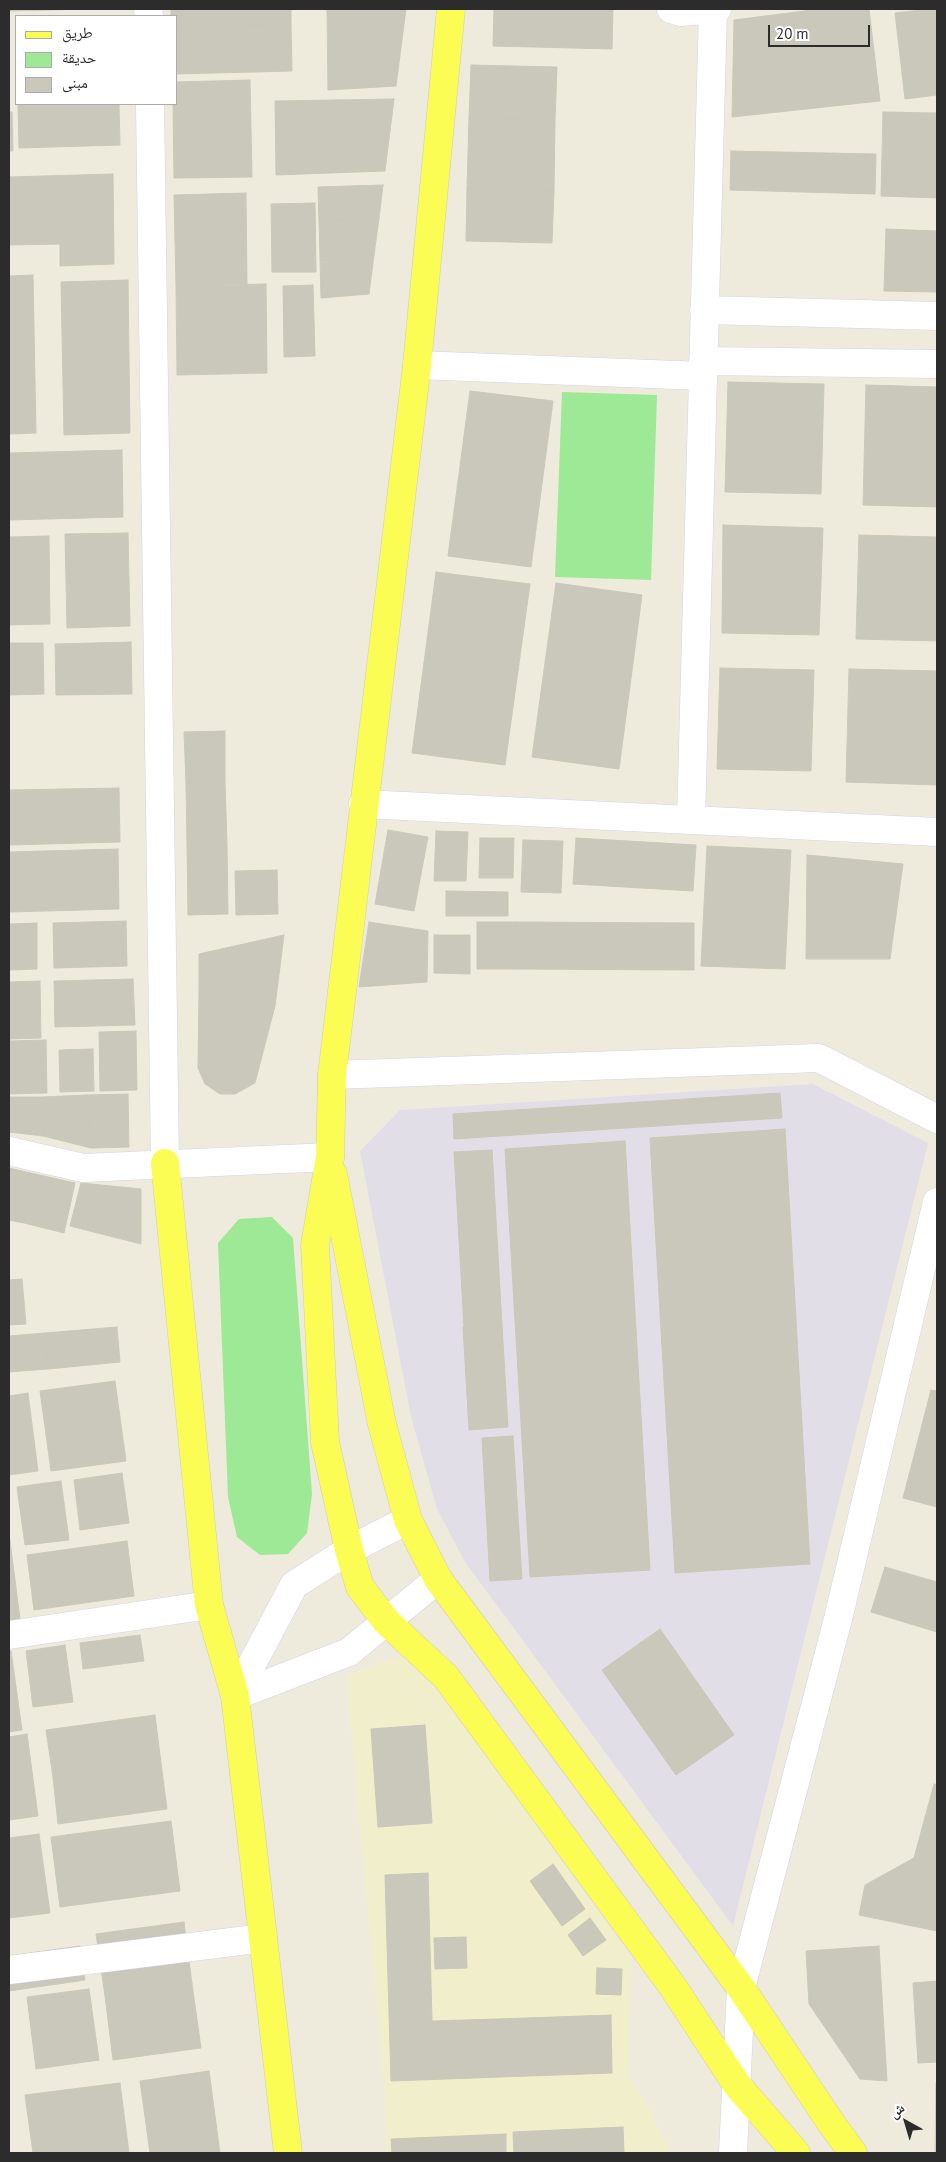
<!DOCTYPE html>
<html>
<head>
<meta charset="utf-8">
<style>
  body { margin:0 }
  #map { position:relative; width:946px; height:2162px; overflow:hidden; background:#eeebdd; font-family:"PT Sans","Noto Naskh Arabic",sans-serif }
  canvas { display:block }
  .frame { position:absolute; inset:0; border:10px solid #2c2c2c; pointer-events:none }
  .legend { position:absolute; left:15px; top:15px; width:162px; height:90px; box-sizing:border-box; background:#fff; border:1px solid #ababab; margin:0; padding:6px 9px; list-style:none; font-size:15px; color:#2c2c2c }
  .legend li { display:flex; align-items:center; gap:10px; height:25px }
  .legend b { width:25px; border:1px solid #ababab }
  .north { position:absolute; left:881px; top:2097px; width:50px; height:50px; -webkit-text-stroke:4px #fff; paint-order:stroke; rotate:321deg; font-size:14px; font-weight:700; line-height:20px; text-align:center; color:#2c2c2c }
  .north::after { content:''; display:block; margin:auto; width:18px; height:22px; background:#2c2c2c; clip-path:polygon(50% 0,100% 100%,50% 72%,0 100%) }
  .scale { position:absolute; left:768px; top:25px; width:102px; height:22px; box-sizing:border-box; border:2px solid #2c2c2c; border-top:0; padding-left:6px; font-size:15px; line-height:18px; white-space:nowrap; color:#2c2c2c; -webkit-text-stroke:4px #fff; paint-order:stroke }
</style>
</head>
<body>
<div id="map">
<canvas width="946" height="2162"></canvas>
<div class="frame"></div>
<ul class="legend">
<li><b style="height:6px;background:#fbfc54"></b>طريق</li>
<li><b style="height:14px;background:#9de995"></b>حديقة</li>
<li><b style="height:14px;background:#c9c8bb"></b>مبنى</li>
</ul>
<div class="north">ش</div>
<div class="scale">20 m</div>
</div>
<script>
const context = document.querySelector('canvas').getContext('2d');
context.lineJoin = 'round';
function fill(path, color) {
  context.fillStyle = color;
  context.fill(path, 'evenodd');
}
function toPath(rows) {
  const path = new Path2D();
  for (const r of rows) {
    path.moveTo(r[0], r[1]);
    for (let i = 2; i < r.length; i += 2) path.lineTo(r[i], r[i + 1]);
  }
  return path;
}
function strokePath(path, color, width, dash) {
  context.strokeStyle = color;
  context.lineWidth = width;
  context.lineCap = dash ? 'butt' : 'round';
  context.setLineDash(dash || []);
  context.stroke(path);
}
fill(toPath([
  [813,1084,928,1143,733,1926,465,1562,437,1509,411,1417,360,1151,400,1110]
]), '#e2dee7');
fill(toPath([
  [405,1655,431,1679,631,1958,628,2076,649,2108,670,2153,387,2153,384,2084,346,1675]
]), '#f1eecb');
fill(toPath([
  [562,392,657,395,651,580,555,577],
  [272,1217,293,1238,312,1494,307,1533,288,1554,260,1555,237,1537,228,1497,218,1243,239,1219]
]), '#9de995');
const building = toPath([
  [9,9,88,9,9,11,9,9],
  [171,9,291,9,291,24,176,27,176,16,171,16,171,9],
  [327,9,406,9,396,86,328,90,327,9],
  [494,9,613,9,612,49,493,46,494,9],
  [820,9,869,9,880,101,732,117,734,20,820,9],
  [929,9,937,9,937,95,905,99,895,13,929,9],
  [291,24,292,71,176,74,176,27,291,24],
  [471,65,557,67,555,120,469,118,471,65],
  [250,80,252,177,174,178,173,104,176,104,176,82,250,80],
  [394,99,385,171,276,175,275,101,394,99],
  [18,104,119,104,120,145,19,148,18,104],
  [9,112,12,112,13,151,9,151,9,112],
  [883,112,937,113,937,198,881,196,883,112],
  [469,118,555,120,554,191,467,189,469,118],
  [731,151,876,154,875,194,730,190,731,151],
  [113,174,114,264,60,266,60,244,9,245,9,177,113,174],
  [383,185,379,218,319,221,318,187,383,185],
  [467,189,554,191,552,243,466,241,467,189],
  [246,193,247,285,176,286,174,195,246,193],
  [315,203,316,272,272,272,271,204,315,203],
  [379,218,374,255,320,258,319,221,379,218],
  [886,229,937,231,937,292,884,291,886,229],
  [374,255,369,294,321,298,320,258,374,255],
  [33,275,36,433,9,434,9,276,33,275],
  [128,280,130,433,64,435,61,282,128,280],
  [266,284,267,373,177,375,176,286,266,284],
  [313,285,315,356,284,357,283,286,313,285],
  [728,382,824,384,821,494,725,492,728,382],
  [866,385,937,387,937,507,863,505,866,385],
  [470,391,553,401,531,567,448,556,470,391],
  [122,450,123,517,9,520,9,453,122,450],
  [723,525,823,528,819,635,722,633,723,525],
  [128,533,130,626,67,628,65,534,128,533],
  [859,535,937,537,937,641,856,639,859,535],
  [49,536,50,624,9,625,9,537,49,536],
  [436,572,530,584,505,765,412,753,436,572],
  [556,583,642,595,619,769,532,757,556,583],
  [131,642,132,694,56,695,55,644,131,642],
  [9,643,43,643,44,694,9,695,9,643],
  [720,668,814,670,811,771,717,769,720,668],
  [849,669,937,671,937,785,846,782,849,669],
  [225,731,225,782,186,783,184,732,225,731],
  [225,782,227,845,187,846,186,783,225,782],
  [119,788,120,842,9,845,9,790,119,788],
  [388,830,428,837,414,911,375,904,388,830],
  [436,831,468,832,466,881,434,881,436,831],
  [480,838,514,838,513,878,479,878,480,838],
  [576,838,696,845,693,891,573,884,576,838],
  [523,840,563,841,561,893,521,892,523,840],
  [227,845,228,914,188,915,187,846,227,845],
  [707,846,791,850,785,969,701,966,707,846],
  [118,849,119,909,9,912,9,852,118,849],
  [807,855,903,864,890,959,806,959,807,855],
  [277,870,278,914,236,915,235,871,277,870],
  [446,891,508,892,508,916,446,916,446,891],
  [126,921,127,966,54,968,53,923,126,921],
  [369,922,428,931,427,982,359,987,369,922],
  [477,922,516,922,516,969,477,969,477,922],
  [516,922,694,923,694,970,516,969,516,922],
  [37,923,37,969,9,970,9,924,37,923],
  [284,935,275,1006,199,991,199,954,284,935],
  [434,935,470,935,470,974,434,973,434,935],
  [133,979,135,1025,55,1027,54,981,133,979],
  [40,981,41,1038,9,1039,9,982,40,981],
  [199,991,275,1006,255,1083,235,1094,220,1094,205,1084,198,1068,199,991],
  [136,1031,137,1090,100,1091,99,1032,136,1031],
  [46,1040,47,1093,9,1094,9,1041,46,1040],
  [93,1049,94,1091,60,1092,59,1050,93,1049],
  [780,1093,782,1118,454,1139,453,1114,780,1093],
  [128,1094,129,1147,91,1148,87,1095,128,1094],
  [87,1095,91,1148,43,1136,42,1097,87,1095],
  [9,1097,42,1097,43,1136,9,1132,9,1097],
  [785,1129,810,1564,675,1573,650,1138,785,1129],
  [625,1141,650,1570,530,1577,505,1149,625,1141],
  [492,1150,502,1325,464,1327,454,1152,492,1150],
  [9,1168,35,1174,24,1223,9,1220,9,1168],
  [35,1174,75,1183,64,1233,24,1223,35,1174],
  [81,1183,141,1189,141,1244,70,1226,81,1183],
  [22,1279,26,1324,9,1325,9,1280,22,1279],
  [502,1325,508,1427,469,1430,463,1327,502,1325],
  [117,1327,120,1362,48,1369,45,1333,117,1327],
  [45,1333,48,1369,9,1372,9,1336,45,1333],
  [115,1381,126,1461,51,1471,40,1391,115,1381],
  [931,1390,937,1391,937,1507,903,1498,931,1390],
  [28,1393,38,1471,9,1475,9,1396,28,1393],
  [513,1436,522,1579,490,1581,482,1438,513,1436],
  [122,1473,129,1523,80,1530,74,1480,122,1473],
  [61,1481,69,1540,25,1545,17,1487,61,1481],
  [9,1533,20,1619,9,1621,9,1533],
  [127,1541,134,1596,34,1610,27,1555,127,1541],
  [885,1567,937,1582,937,1632,871,1612,885,1567],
  [660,1629,734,1735,676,1775,602,1670,660,1629],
  [140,1635,144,1661,83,1669,80,1643,140,1635],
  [65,1645,73,1702,33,1707,26,1651,65,1645],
  [9,1651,11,1651,22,1730,9,1732,9,1651],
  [155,1715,161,1763,53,1777,46,1730,155,1715],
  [425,1725,432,1823,378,1827,371,1729,425,1725],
  [27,1734,38,1816,9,1820,9,1737,27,1734],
  [161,1763,167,1809,58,1824,53,1777,161,1763],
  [934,1784,937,1785,937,1931,859,1915,865,1885,914,1858,934,1784],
  [171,1821,180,1891,60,1907,51,1837,171,1821],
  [39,1834,50,1913,9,1918,9,1838,39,1834],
  [553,1864,585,1909,562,1926,530,1881,553,1864],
  [428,1873,432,2021,498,2019,500,2077,391,2081,385,1875,428,1873],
  [590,1918,606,1940,583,1956,568,1935,590,1918],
  [184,1922,192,1984,105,1996,96,1934,184,1922],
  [466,1937,467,1968,435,1969,434,1938,466,1937],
  [80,1946,85,1980,9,1991,9,1956,80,1946],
  [879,1946,887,2081,860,2079,809,2004,806,1951,879,1946],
  [597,1968,622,1969,621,1995,596,1994,597,1968],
  [937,1981,937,2062,918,2063,913,1983,937,1981],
  [192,1984,201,2048,113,2060,105,1996,192,1984],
  [89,1989,99,2060,36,2069,27,1997,89,1989],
  [611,2015,612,2073,500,2077,498,2019,611,2015],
  [209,2071,220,2153,150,2153,140,2081,209,2071],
  [120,2083,129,2153,33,2153,25,2095,120,2083],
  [936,2084,937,2084,937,2153,935,2153,936,2084],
  [623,2127,624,2153,514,2153,513,2132,623,2127],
  [506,2134,506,2153,392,2153,391,2139,506,2134]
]);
fill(building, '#c9c8bb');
strokePath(building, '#cac8b6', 1);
const minor = toPath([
  [148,9,149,16],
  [671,9,680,12,717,9],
  [150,104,165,1163],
  [704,310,937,316],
  [703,361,937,364],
  [417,365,703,376],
  [363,804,937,832],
  [691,820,713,9],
  [332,1075,819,1058,937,1119],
  [9,1151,83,1168,330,1157],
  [408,1520,349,1550,294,1585,235,1696,349,1652,438,1579],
  [9,1635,209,1605],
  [9,1970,263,1938],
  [733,2153,741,1988,838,1619,937,1202]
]);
const primary = toPath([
  [451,9,417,365,332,1075,330,1157,315,1245,325,1442,349,1550,360,1587,386,1621,446,1677,673,1987,737,2085,796,2153],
  [165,1163,209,1605,235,1696,288,2153],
  [333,1174,382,1424,408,1520,438,1579,741,1988,831,2123,853,2153]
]);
strokePath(minor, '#d3d2e5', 29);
strokePath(primary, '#ccc', 29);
strokePath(minor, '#fff', 28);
strokePath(primary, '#fbfc54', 28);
</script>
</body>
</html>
